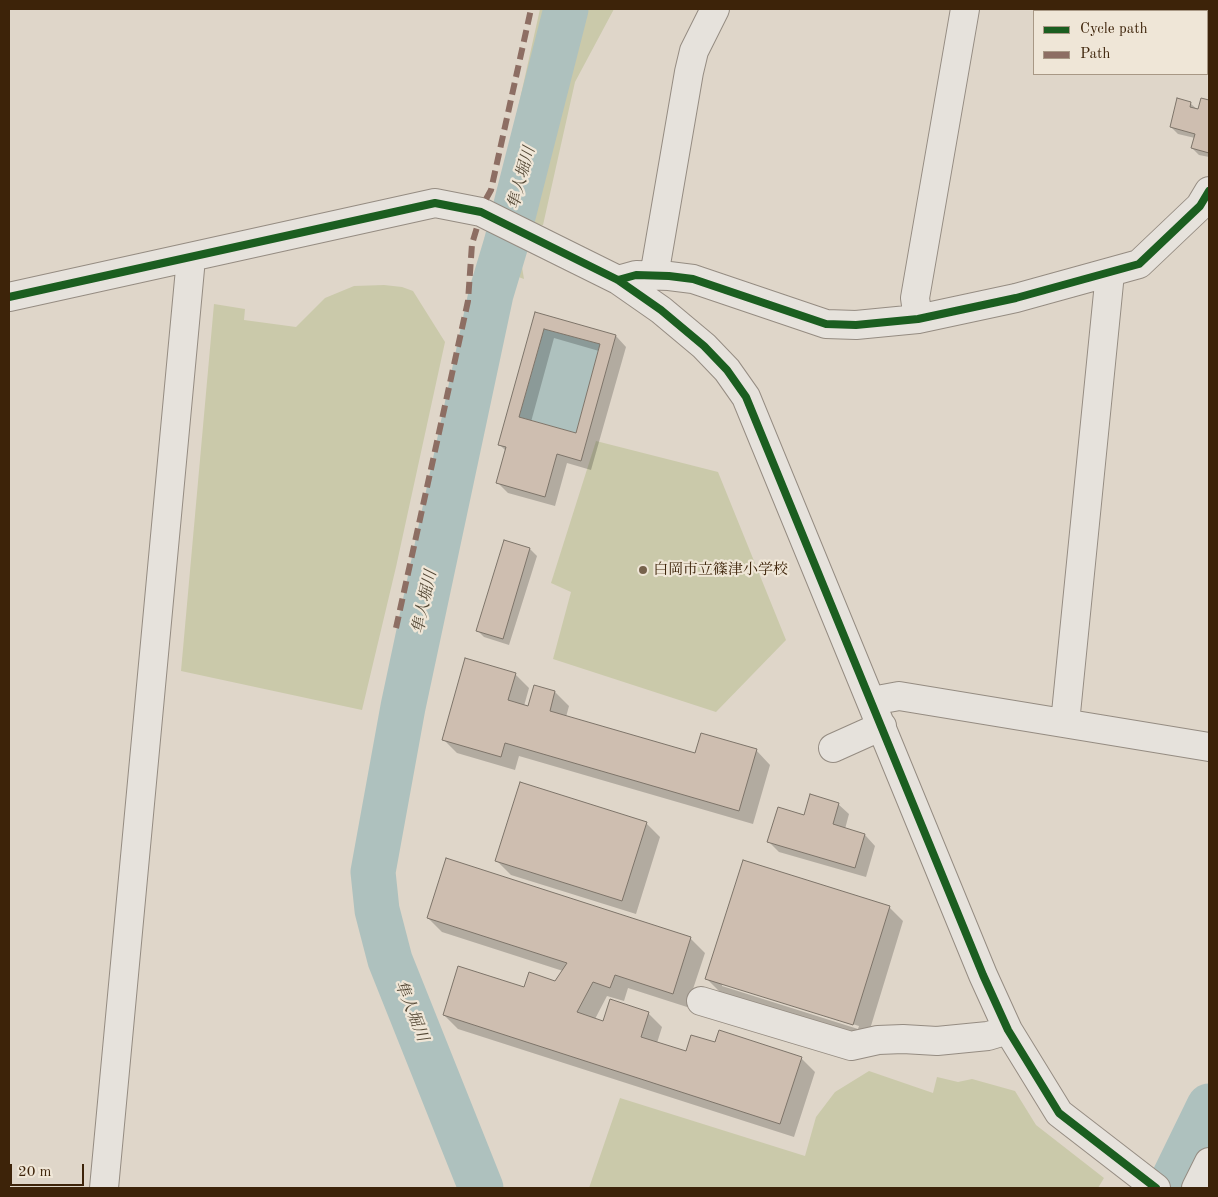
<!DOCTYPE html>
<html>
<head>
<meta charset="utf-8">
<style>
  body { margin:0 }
  #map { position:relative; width:1218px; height:1197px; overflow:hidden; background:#dfd6c9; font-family:"Old Standard TT",serif }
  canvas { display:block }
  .frame { position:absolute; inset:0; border:10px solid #3d2309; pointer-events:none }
  .legend { position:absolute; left:1033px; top:10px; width:175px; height:65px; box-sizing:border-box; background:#efe6d7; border:1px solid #a89885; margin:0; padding:6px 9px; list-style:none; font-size:15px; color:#3d2309 }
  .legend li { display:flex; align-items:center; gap:10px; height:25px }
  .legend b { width:25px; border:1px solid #a89885 }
  .scale { position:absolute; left:10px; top:1164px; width:74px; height:22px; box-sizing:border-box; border:2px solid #3d2309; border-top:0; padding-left:6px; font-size:15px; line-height:18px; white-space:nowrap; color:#3d2309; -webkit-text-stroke:4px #efe6d7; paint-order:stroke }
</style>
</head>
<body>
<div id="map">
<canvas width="1218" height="1197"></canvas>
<div class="frame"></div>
<ul class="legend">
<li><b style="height:6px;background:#1b5e20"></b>Cycle path</li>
<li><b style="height:6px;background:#8d6e63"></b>Path</li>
</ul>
<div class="scale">20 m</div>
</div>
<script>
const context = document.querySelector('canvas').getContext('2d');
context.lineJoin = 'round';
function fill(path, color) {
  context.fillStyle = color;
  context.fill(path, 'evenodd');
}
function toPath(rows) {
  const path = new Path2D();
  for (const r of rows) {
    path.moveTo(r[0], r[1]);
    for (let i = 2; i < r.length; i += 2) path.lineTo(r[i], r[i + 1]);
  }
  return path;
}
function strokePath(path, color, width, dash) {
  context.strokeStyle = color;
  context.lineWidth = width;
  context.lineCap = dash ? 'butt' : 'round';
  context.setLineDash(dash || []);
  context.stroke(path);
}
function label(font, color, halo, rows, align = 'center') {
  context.font = font + ' "Old Standard TT","Noto Serif JP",serif';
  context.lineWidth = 4.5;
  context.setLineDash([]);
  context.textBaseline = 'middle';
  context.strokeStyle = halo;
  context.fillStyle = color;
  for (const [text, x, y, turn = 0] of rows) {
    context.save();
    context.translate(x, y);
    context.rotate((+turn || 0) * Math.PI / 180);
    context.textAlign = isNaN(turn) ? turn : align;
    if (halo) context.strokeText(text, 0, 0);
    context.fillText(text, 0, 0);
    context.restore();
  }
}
fill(toPath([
  [540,9,614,9,575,82,543,225,534,225,520,255,524,279,486,265,501,209,498,198],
  [384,285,402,287,413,291,445,342,396,567,362,710,181,671,214,304,245,309,244,320,296,327,325,298,354,286],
  [596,441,718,472,786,640,716,712,553,659,571,592,551,583],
  [869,1071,933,1093,937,1077,958,1082,972,1079,1015,1091,1036,1125,1104,1178,1098,1188,589,1188,620,1098,805,1156,816,1117,835,1092]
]), '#cac9aa');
fill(toPath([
  [544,329,600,344,576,433,519,417]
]), '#aec1be');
fill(toPath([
  [1202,99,1209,101,1209,157,1199,155,1192,148,1195,138,1178,134,1171,127,1190,103,1199,111],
  [536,313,616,336,626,347,591,470,567,463,555,506,508,493,497,482,506,451,499,444],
  [554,338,599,351,577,434,531,422],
  [530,549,537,556,509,645,484,637,477,630],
  [515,674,529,688,524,706,529,708,555,692,569,706,566,717,696,755,756,750,770,765,753,824,519,756,515,770,457,753,443,739],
  [838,804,849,814,845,829,865,835,875,846,866,877,779,852,769,842,805,816],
  [646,823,660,837,636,914,511,875,497,861],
  [446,860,691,939,705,953,687,1007,628,988,624,1001,607,996,595,1019,604,1022,648,1013,662,1027,657,1043,687,1053,716,1044,801,1058,815,1072,794,1137,458,1029,444,1015,525,989,556,983,563,971,442,932,428,918],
  [889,907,903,921,867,1039,721,993,707,979],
  [722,983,859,1026,858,1029,722,986]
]), '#0003');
strokePath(toPath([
  [481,1188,390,960,377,910,373,872,403,707,491,294,506,244,566,9],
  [1169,1188,1209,1106]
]), '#aec1be', 45);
const building = toPath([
  [1177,98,1191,102,1190,107,1198,109,1201,98,1209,100,1209,153,1191,148,1195,134,1170,127,1177,98],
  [535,312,616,335,581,461,557,454,545,497,496,483,506,447,498,445,535,312],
  [544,329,600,344,576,433,519,417,544,329],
  [504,540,530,548,503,639,476,631,504,540],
  [465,658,516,673,508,700,528,706,534,685,555,691,550,711,695,753,701,733,757,749,739,811,505,743,501,757,442,740,465,658],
  [520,782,647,822,622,901,495,861,520,782],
  [810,794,839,803,833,824,865,834,855,868,767,842,778,807,804,815,810,794],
  [446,858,691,937,673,994,615,975,610,988,593,982,577,1012,603,1021,610,999,649,1012,641,1037,686,1051,691,1035,715,1042,719,1030,802,1057,780,1124,443,1015,458,966,524,987,529,972,555,981,567,963,427,918,446,858],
  [743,860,890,906,853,1025,705,979,743,860]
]);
fill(building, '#cebeb0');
strokePath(building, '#7d7469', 1);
const minor = toPath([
  [654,276,689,72,694,51,715,9],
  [618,280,636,275,669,276,693,279,826,324,856,325,918,319,1016,298,1139,264,1200,206,1209,191],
  [9,297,435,203,481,212,491,217,618,280,661,310,704,346,727,370,746,397,983,975,1008,1030,1059,1113,1156,1188],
  [918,319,915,298,965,9],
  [872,701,899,696,1209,747],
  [1065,723,1110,273],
  [833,748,882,726],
  [701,1001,851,1046,878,1040,903,1039,937,1041,988,1036,1008,1030],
  [104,1188,190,269,188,259],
  [1196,1188,1209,1162]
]);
strokePath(minor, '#958c82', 30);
strokePath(minor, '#e6e2dc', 28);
strokePath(toPath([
  [486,199,491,190,531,9],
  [396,628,468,301,472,244,478,224]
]), '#8d6e63', 6, [12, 6]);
strokePath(toPath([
  [618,280,636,275,669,276,693,279,826,324,856,325,918,319,1016,298,1139,264,1200,206,1209,191],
  [9,297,435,203,481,212,491,217,618,280,661,310,704,346,727,370,746,397,983,975,1008,1030,1059,1113,1156,1188]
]), '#1b5e20', 8);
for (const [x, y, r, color] of [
  [643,570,5,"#76624c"]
]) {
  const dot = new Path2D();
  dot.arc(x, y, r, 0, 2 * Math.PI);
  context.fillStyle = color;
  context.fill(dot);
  strokePath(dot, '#efe6d7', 2);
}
label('15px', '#3d2309', '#efe6d7', [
  ["白岡市立篠津小学校",653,570]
], 'left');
label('italic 16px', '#544835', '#efe6d7', [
  ["隼人堀川",522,178,-75],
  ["隼人堀川",425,602,-78],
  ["隼人堀川",411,1011,68]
]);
</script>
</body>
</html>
